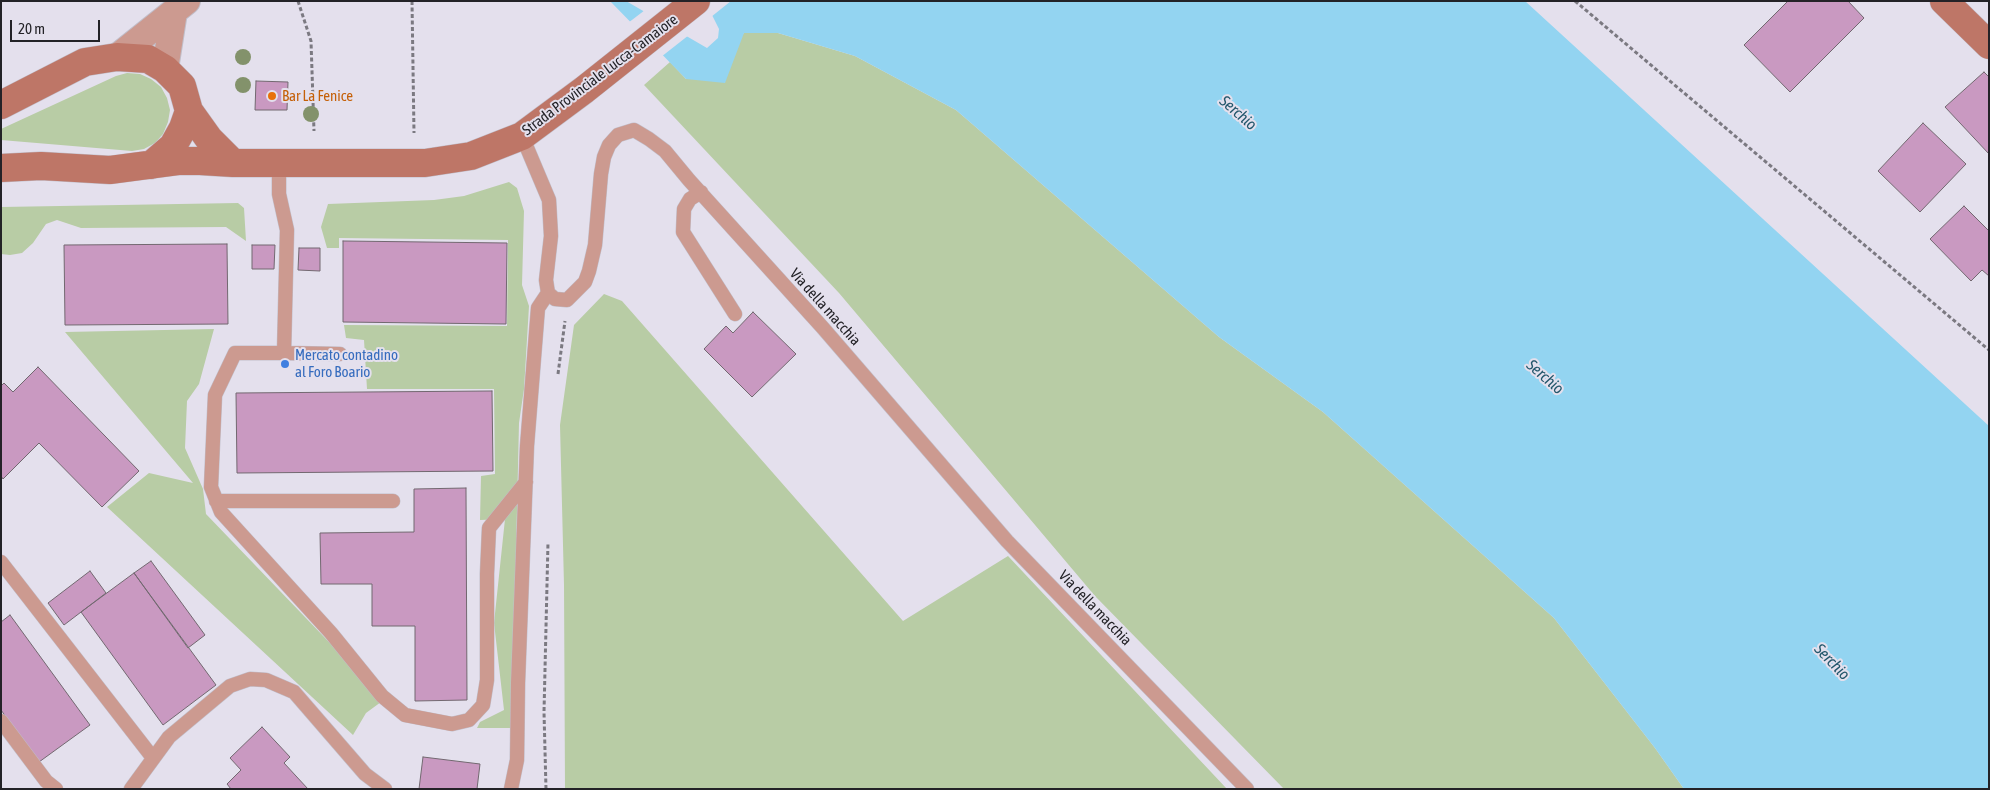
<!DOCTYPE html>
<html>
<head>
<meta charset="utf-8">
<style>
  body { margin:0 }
  #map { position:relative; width:1990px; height:790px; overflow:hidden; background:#e4e0ed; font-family:"Asap Condensed",sans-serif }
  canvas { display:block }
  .frame { position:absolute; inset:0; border:2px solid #232227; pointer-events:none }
  .scale { position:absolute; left:10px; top:20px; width:90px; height:22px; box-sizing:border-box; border:2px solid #232227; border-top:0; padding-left:6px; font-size:15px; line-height:18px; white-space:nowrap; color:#232227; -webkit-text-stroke:4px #e4e0ed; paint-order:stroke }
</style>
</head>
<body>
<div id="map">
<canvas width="1990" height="790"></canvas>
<div class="frame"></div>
<div class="scale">20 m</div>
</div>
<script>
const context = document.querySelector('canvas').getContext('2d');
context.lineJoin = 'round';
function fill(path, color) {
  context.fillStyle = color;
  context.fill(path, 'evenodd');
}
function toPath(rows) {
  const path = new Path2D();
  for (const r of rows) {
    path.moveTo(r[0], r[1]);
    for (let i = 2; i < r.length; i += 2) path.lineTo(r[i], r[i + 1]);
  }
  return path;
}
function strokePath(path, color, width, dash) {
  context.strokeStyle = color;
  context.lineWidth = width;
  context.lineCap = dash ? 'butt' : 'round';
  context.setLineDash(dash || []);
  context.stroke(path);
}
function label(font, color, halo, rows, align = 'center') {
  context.font = font + ' "Asap Condensed",sans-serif';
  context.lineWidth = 4;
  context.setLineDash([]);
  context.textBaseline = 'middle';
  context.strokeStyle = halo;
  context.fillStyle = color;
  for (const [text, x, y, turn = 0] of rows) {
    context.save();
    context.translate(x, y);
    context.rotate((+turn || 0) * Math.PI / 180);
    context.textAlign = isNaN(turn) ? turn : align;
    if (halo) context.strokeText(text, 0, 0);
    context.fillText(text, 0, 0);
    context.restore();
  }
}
fill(toPath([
  [744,33,778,33,855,56,956,110,1219,337,1323,412,1554,618,1655,748,1684,789,1284,789,1095,596,839,293,644,85,670,62,686,79],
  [127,73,140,74,151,79,161,87,167,98,170,110,168,122,163,134,155,143,144,149,132,151,1,140,1,129,116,76],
  [509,182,517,188,524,211,522,285,529,306,524,389,519,423,512,728,477,728,480,722,504,710,494,623,505,519,480,520,481,476,495,474,494,389,367,389,364,340,346,338,344,325,507,326,508,240,339,238,339,248,327,248,321,227,328,204,434,200,464,196],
  [238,203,244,208,246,241,226,227,81,228,57,220,46,224,33,243,22,253,10,255,1,254,1,207],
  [604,294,622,301,903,621,1008,556,1227,789,565,789,564,585,560,425,574,325],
  [214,329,199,384,187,401,185,448,203,489,206,514,376,691,381,702,366,713,353,735,107,507,149,473,193,483,65,332]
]), '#b8cca5');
fill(toPath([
  [610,1,626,1,707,48,718,38,719,29,705,1,1525,1,1989,426,1989,789,1684,789,1655,748,1554,618,1323,412,1219,337,956,110,855,56,778,33,744,33,725,83,686,79]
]), '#93d4f1');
fill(toPath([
  [703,1,731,1,711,17],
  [645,10,689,35,661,57,628,23]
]), '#e4e0ed');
const building = toPath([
  [1788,1,1848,1,1864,18,1790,92,1744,45,1788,1],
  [1984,72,1989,77,1989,154,1945,107,1984,72],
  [256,81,288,82,287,110,255,110,256,81],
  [1923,123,1966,164,1920,212,1878,171,1923,123],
  [1964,206,1989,231,1989,276,1982,270,1971,281,1930,239,1964,206],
  [343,241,507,243,506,324,343,322,343,241],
  [227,244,228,324,65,325,64,245,227,244],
  [252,245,275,245,274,269,252,269,252,245],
  [299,248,320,248,320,271,298,270,299,248],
  [753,312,796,354,752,397,704,349,726,326,733,333,753,312],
  [38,367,139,471,102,507,39,443,3,479,1,476,1,386,4,383,13,392,38,367],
  [492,391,493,471,237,473,236,393,492,391],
  [466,488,467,700,415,701,415,626,372,626,372,584,321,584,320,533,414,532,414,489,466,488],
  [151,561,205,635,188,648,134,573,151,561],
  [90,571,106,593,64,625,48,603,90,571],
  [134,573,216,685,163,725,81,612,134,573],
  [10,615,90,725,39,762,1,710,1,622,10,615],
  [262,727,290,757,284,763,308,789,231,789,227,784,241,770,230,758,262,727],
  [423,757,480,764,477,789,419,789,423,757]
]);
fill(building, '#c999c1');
strokePath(building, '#726870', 1);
const lane = toPath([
  [522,136,549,200,551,236,546,280,548,293,555,299,567,300,585,282,589,271,595,245,601,174,604,157,609,145,618,135,634,130,649,139,665,151,689,180,823,328,1007,541,1247,789],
  [279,163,279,194,287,230,284,353,235,353,215,395,211,487,221,512,331,633,382,696,405,715,452,724,469,720,483,705,487,680,487,574,489,528,526,482],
  [701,192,690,199,684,209,683,232,735,314],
  [284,353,340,354],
  [216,501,393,501],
  [1,562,153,758],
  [1,721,46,781,56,789],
  [131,789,169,737,230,686,250,679,266,680,294,692,365,774,385,789],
  [511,789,517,760,518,683,527,446,538,308,548,293]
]);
const street = toPath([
  [117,57,187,1],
  [165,69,174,12]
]);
const secondary = toPath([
  [1944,1,1989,45],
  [1,105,85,62,117,57,148,59,165,69,182,86,189,111,209,139,233,163],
  [151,165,173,146,183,128,189,111],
  [1,168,41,166,110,170,178,161,200,161,233,163,425,163,471,156,522,136,584,90,696,1]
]);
strokePath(lane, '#c1bec9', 15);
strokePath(street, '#c1bec9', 28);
strokePath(secondary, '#c1bec9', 29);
strokePath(toPath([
  [298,1,311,41,314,131],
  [412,1,414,133],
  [1575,1,1989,350],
  [558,374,565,321],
  [546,789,544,712,548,542]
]), '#7b7981', 3, [4, 2.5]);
strokePath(lane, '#cc9a90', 14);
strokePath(street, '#cc9a90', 26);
strokePath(secondary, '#be7667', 28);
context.fillStyle = '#83926b';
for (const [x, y] of [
  [243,57],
  [243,85],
  [311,114]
]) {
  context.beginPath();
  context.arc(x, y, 8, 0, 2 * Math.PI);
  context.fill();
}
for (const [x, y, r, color] of [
  [272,96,5,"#e8710a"],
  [285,364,5,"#3f7fe0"]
]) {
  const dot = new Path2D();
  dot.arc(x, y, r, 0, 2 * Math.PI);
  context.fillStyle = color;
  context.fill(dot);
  strokePath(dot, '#e4e0ed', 2);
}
label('15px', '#232227', '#e4e0ed', [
  ["Strada Provinciale Lucca-Camaiore",600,75,-37],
  ["Via della macchia",825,307,48],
  ["Via della macchia",1095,608,46]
]);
label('15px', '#c56008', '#e4e0ed', [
  ["Bar La Fenice",282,96]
], 'left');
label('15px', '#366cbe', '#e4e0ed', [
  ["Mercato contadino",295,355],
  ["al Foro Boario",295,372]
], 'left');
label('italic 16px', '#23576c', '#e4e0ed', [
  ["Serchio",1238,113,41],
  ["Serchio",1545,377,41],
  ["Serchio",1832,662,46]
]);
</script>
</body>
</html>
